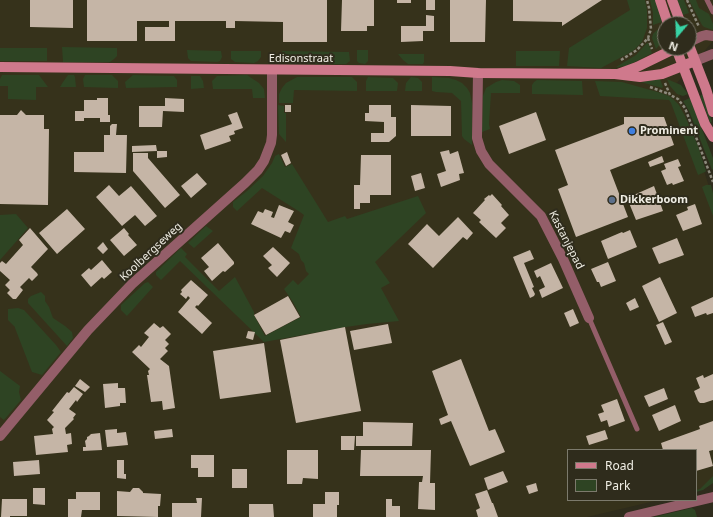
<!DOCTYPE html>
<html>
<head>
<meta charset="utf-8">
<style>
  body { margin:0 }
  #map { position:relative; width:713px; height:517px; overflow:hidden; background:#2f2c1c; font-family:"Noto Sans",sans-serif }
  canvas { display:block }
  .legend { position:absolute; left:567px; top:449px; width:130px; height:52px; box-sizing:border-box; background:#2f2c1c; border:1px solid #7c7a6c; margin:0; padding:5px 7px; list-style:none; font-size:12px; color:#f0eee4 }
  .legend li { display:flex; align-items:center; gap:8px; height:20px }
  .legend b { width:20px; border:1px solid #7c7a6c }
  .north { position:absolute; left:657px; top:16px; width:40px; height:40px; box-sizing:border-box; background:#2f2c1c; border:1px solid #7c7a6c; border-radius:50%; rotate:199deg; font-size:11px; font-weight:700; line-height:16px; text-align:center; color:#f0eee4 }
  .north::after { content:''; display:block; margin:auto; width:14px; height:18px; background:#38d4a6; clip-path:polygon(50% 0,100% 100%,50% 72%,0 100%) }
</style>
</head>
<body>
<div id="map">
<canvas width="713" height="517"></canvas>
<ul class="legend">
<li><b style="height:5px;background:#cf798c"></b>Road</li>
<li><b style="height:11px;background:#2e4423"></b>Park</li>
</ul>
<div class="north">N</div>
</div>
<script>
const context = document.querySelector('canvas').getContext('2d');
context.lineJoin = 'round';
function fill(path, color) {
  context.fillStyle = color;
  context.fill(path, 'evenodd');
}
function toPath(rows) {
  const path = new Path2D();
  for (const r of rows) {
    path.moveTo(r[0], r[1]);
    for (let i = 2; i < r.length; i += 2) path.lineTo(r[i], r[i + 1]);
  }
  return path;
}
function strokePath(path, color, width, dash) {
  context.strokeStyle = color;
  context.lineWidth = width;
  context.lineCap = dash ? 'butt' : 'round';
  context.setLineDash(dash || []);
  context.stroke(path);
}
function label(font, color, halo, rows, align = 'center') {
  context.font = font + ' "Noto Sans",sans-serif';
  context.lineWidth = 4;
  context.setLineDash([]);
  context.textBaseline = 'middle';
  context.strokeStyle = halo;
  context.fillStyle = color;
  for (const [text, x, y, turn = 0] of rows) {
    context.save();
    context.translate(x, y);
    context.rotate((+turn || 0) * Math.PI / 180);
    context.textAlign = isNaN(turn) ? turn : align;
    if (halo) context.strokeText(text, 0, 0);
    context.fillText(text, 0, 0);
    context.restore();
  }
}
fill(toPath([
  [0,0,713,0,713,41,676,84,713,199,713,477,700,490,696,491,696,450,568,450,568,500,659,500,587,517,0,517],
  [665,24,689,24,689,48,665,48]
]), '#36321b');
fill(toPath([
  [627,0,645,0,647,10,647,28,642,42,633,51,601,68,567,66,569,48,630,10],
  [650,0,656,0,662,22,653,25,653,13],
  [676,0,684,0,689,13,683,15],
  [689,0,696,0,699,8,709,14,713,24,713,30,704,27,702,25],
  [663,28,663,38,661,43,656,49,652,38,653,34,657,30],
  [647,43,648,43,652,53,635,62,625,66,618,67,616,67,636,55],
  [62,47,117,48,117,56,114,59,110,62,63,62],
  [0,48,47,48,47,61,0,61],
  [187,50,221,51,222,57,220,61,217,62,191,61,188,58],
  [357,50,368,50,368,61,365,64,359,63,357,61],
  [231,51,261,51,261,57,258,61,254,63,235,62,231,59],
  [282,51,349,52,350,61,346,64,291,64,283,59],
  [516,51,560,51,559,66,516,66],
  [398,54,424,54,424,62,423,64,408,64,403,60],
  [2,75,39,75,48,87,36,87,36,100,8,99,8,86,0,86,0,79],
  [68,75,74,75,75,77,76,87,60,87,63,82],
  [85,75,112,75,118,81,118,88,84,87,83,79],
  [133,75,174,76,177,80,177,87,126,88,125,82],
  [247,75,259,83,264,89,265,98,253,98,252,89,213,89,212,81,217,76],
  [191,76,200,76,203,81,204,88,191,89],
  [297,77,352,77,357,82,357,91,294,90,293,103,279,103,279,94,282,88,286,83],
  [368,77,393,78,398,83,397,91,366,91,366,81],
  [411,77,418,78,422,82,422,91,405,91,406,83],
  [432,77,449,78,456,80,462,83,467,88,470,93,472,103,472,145,464,139,462,136,461,101,452,93,436,92,432,91],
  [660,79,663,87,662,88,641,82],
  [667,79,681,85,688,94,683,96,677,94,670,86],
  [502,80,514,81,520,85,520,93,491,93,489,124,490,129,482,132,483,96,486,88,496,82],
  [537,80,582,81,583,95,532,94,532,85,534,82],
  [595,81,622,82,661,93,669,96,673,99,679,105,685,116,698,146,706,171,705,172,698,175,671,103,669,100,600,96],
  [703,94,712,121,711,123,710,122,700,96],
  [690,98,713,158,713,169,712,170,689,111,683,101],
  [278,105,284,106,284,113,286,113,286,142,279,134],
  [279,154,285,167,292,164,328,222,345,216,347,219,418,196,426,213,375,262,390,283,381,288,399,321,367,324,346,327,264,342,180,261,161,280,156,275,156,272,181,248,187,254,185,257,219,291,235,277,254,312,254,315,265,336,301,317,293,302,284,289,293,280,298,285,309,274,306,271,304,263,301,260,299,254,291,248,304,215,300,212,262,188,237,211,233,207,233,202,247,191,263,176,272,163,275,156],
  [706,185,711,185,713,193,713,216,702,187],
  [16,214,28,228,0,260,0,215],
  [206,226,213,231,194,248,188,243],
  [148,282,153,287,127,316,121,310,121,305,145,283],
  [41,292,45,296,45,301,49,307,53,318,65,326,72,332,73,338,67,346,28,303,28,299,31,296],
  [18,308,24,310,56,345,61,352,42,375,32,372,15,328,15,327,8,320,8,309],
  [0,371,20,386,19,392,21,400,4,420,0,417],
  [713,476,713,483,703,490,696,492,696,490,700,489],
  [692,508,695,510,697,517,654,517]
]), '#2e4423');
fill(toPath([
  [30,0,73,0,73,28,30,27],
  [87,0,327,0,327,42,283,42,283,22,235,21,235,28,226,28,226,21,175,21,175,41,145,41,145,27,169,27,169,21,137,21,137,41,87,41],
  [342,0,374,0,374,26,367,26,367,31,341,31],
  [397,0,411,0,411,3,397,3],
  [426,0,435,0,435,10,426,10],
  [450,0,486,0,485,42,450,42],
  [513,0,602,0,562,26,562,22,513,21],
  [426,15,434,16,434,31,423,31,423,41,401,42,401,26,426,26],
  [97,98,108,98,108,115,110,115,110,122,100,122,100,118,84,118,84,121,75,121,75,111,84,111,84,100,97,100],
  [165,98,184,99,184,112,163,111,162,127,139,127,139,106,165,106],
  [285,105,291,105,291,112,285,112],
  [369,105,391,105,391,117,396,117,396,136,389,142,371,142,371,133,384,133,384,122,365,121,365,113,369,113],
  [411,105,451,106,451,136,411,136],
  [21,110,26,115,44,115,44,129,49,129,48,205,0,204,0,115,17,115],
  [237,112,243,128,234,131,235,134,229,136,231,141,205,150,200,135,232,124,228,115],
  [536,112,546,140,509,154,499,126],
  [624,117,664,117,674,145,610,170,628,217,576,237,558,189,568,185,555,150,624,124],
  [112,124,117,124,116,135,127,135,126,173,74,172,74,152,104,152,104,135,110,135,110,126],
  [156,145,157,151,132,152,132,146],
  [449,150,450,154,458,151,464,173,459,174,460,180,441,187,437,174,446,171,440,152],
  [157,151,167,151,167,157,157,158],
  [287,152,291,163,286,166,281,155],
  [133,153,148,153,148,158,180,195,165,208,133,171],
  [361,155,391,155,391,195,370,195,370,203,360,203,360,209,354,209,354,185,360,185],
  [662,156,664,162,650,167,648,162],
  [678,159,681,166,678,167,684,181,673,185,672,183,667,185,661,171,666,169,664,164],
  [197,173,207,184,191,198,181,186],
  [421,173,425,188,415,191,411,176],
  [109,185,119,196,131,186,157,216,145,226,135,215,122,226,96,197],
  [654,186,663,211,636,220,627,198],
  [492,194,502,205,501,206,509,215,501,223,506,228,496,238,479,222,481,220,473,213,485,200,484,199,489,195,490,196],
  [695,204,702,224,683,231,676,215,688,210,687,207],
  [279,205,294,211,288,222,294,225,290,233,285,231,281,238,251,224,258,211,263,213,265,209,273,212,271,217,274,218],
  [67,209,85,229,57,254,39,233],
  [458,217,473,233,467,240,463,237,433,268,408,244,427,224,439,236],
  [30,228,48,249,31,267,37,273,38,275,32,281,29,278,20,287,23,290,16,299,13,299,7,293,10,290,5,285,10,280,0,271,0,263,2,261,6,264,23,245,19,240],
  [124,228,129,234,128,235,137,245,124,256,110,240],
  [630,230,637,247,608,259,601,241,622,232,623,233],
  [677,238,684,255,659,264,652,248],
  [103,242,108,249,103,254,97,248],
  [218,243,234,262,234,264,225,272,223,271,212,281,204,271,209,267,201,258],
  [273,247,290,263,277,277,268,268,272,265,263,256],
  [530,250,534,259,524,263,534,287,532,288,535,294,534,296,530,298,513,257],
  [102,260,112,272,104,279,102,277,91,287,81,275,89,268,91,270],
  [608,262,616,281,601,287,599,282,597,282,591,269],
  [551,263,563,288,542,298,539,290,545,287,540,276,537,278,534,271],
  [660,277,677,313,659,322,642,286],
  [191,280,208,295,198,306,197,305,195,307,212,323,202,334,178,312,190,298,188,296,186,299,180,294,182,292,181,290],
  [288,296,300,317,266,335,254,315],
  [713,297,713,313,707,315,706,313,695,317,691,307],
  [635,298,639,307,630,311,626,303],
  [573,309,579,323,570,327,564,313],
  [663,322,672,342,665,345,656,325],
  [154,323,160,328,163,326,171,334,165,340,169,344,165,348,168,351,160,359,169,366,175,408,163,410,162,401,151,402,147,375,149,375,148,371,150,369,132,352,139,345,141,347,149,337,144,333],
  [388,324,392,343,354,350,350,331],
  [345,327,361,411,296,423,280,340],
  [248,331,255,332,253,340,246,338],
  [264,343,271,392,220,399,213,351],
  [461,359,489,431,495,429,505,452,470,466,451,421,441,425,439,419,448,415,432,371],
  [713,374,713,400,704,403,700,403,698,401,694,391,700,388,696,378,703,375,704,378],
  [80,379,90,387,85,392,75,386],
  [118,383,118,388,125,388,126,403,120,403,120,406,105,408,103,384],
  [74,387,83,394,77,402,76,400,69,409,76,414,73,418,74,419,65,428,66,434,71,433,72,444,67,445,68,452,36,455,34,436,53,434,52,429,54,427,47,420,54,412,52,411,67,392,69,393],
  [664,388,668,399,649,407,644,396],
  [617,399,625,421,609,427,607,420,601,422,598,414,604,412,601,405],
  [675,405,681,421,659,431,652,415],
  [713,421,713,450,709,451,713,466,696,471,696,450,663,450,661,443,700,429,699,426],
  [363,422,413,423,412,446,356,446,356,436,363,436],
  [117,429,117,433,126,432,128,445,107,447,105,430],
  [172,429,173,437,155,439,154,431],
  [605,430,608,439,589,445,586,436],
  [100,433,102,450,83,451,83,447,86,447,85,441,87,439,87,437,89,436,91,434],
  [341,436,355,436,354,450,341,450],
  [287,450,318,450,318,479,303,478,302,484,287,484],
  [361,450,431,450,430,483,435,483,435,510,418,509,419,482,422,482,423,476,360,476],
  [191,455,214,455,214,477,198,477,198,468,191,468],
  [39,460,40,474,14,476,13,462],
  [117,460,124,460,124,474,126,474,126,479,117,478],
  [232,469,247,469,247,488,232,488],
  [503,471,508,482,488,490,484,478],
  [536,483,538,491,529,494,526,486],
  [33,488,45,488,45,505,33,504],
  [133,488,139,488,143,492,143,493,161,494,160,506,158,506,158,517,117,516,117,491,130,492],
  [487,490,492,503,493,503,498,517,478,517,476,510,480,508,475,494],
  [76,492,100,492,100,510,82,510,81,517,68,517,68,499,76,499],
  [325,492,339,492,339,505,337,505,337,517,313,517,313,504,325,504],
  [196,498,202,498,201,517,172,517,172,503,197,503],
  [2,499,27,499,27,516,10,516,10,517,1,517],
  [386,499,392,499,392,506,400,506,400,517,386,517],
  [249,504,273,504,274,517,249,517]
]), '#c5b5a6');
strokePath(toPath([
  [687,0,699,27],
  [648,38,652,49],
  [621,60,637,50,648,38,651,29,650,19,649,8,647,0],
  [665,83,670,95,678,99,685,108,713,182],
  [650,87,669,94]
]), '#8d8a7d', 2.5, [3, 2]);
strokePath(toPath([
  [707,0,713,12],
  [589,318,637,429]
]), '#945e69', 5);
strokePath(toPath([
  [689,42,702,36,706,35,713,36],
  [695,61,713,54],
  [478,73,477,138,481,151,489,164,541,216,563,259,589,318],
  [0,436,88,330,132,284,245,183,258,170,264,161,271,143,272,135,272,70],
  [629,517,713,497]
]), '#945e69', 10);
strokePath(toPath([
  [660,0,668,24],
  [672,0,681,24],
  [689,45,706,89,713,112],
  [676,48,705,124,713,137],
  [0,67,450,71,478,73,615,74,640,77,662,74,695,61],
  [618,74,637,67,676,48]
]), '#cf798c', 10);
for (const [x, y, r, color] of [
  [632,131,4,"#3f7fe0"],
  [612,200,4,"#5c6f8a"]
]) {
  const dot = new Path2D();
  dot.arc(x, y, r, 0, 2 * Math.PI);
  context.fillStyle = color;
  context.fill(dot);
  strokePath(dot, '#2f2c1c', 1.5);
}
label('11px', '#f0eee4', '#2f2c1c', [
  ["Edisonstraat",301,59],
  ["Kastanjepad",566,240,63],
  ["Koolbergseweg",151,252,-43]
]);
label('bold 11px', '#f0eee4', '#2f2c1c', [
  ["Prominent",640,131],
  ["Dikkerboom",620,200]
], 'left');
</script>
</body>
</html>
